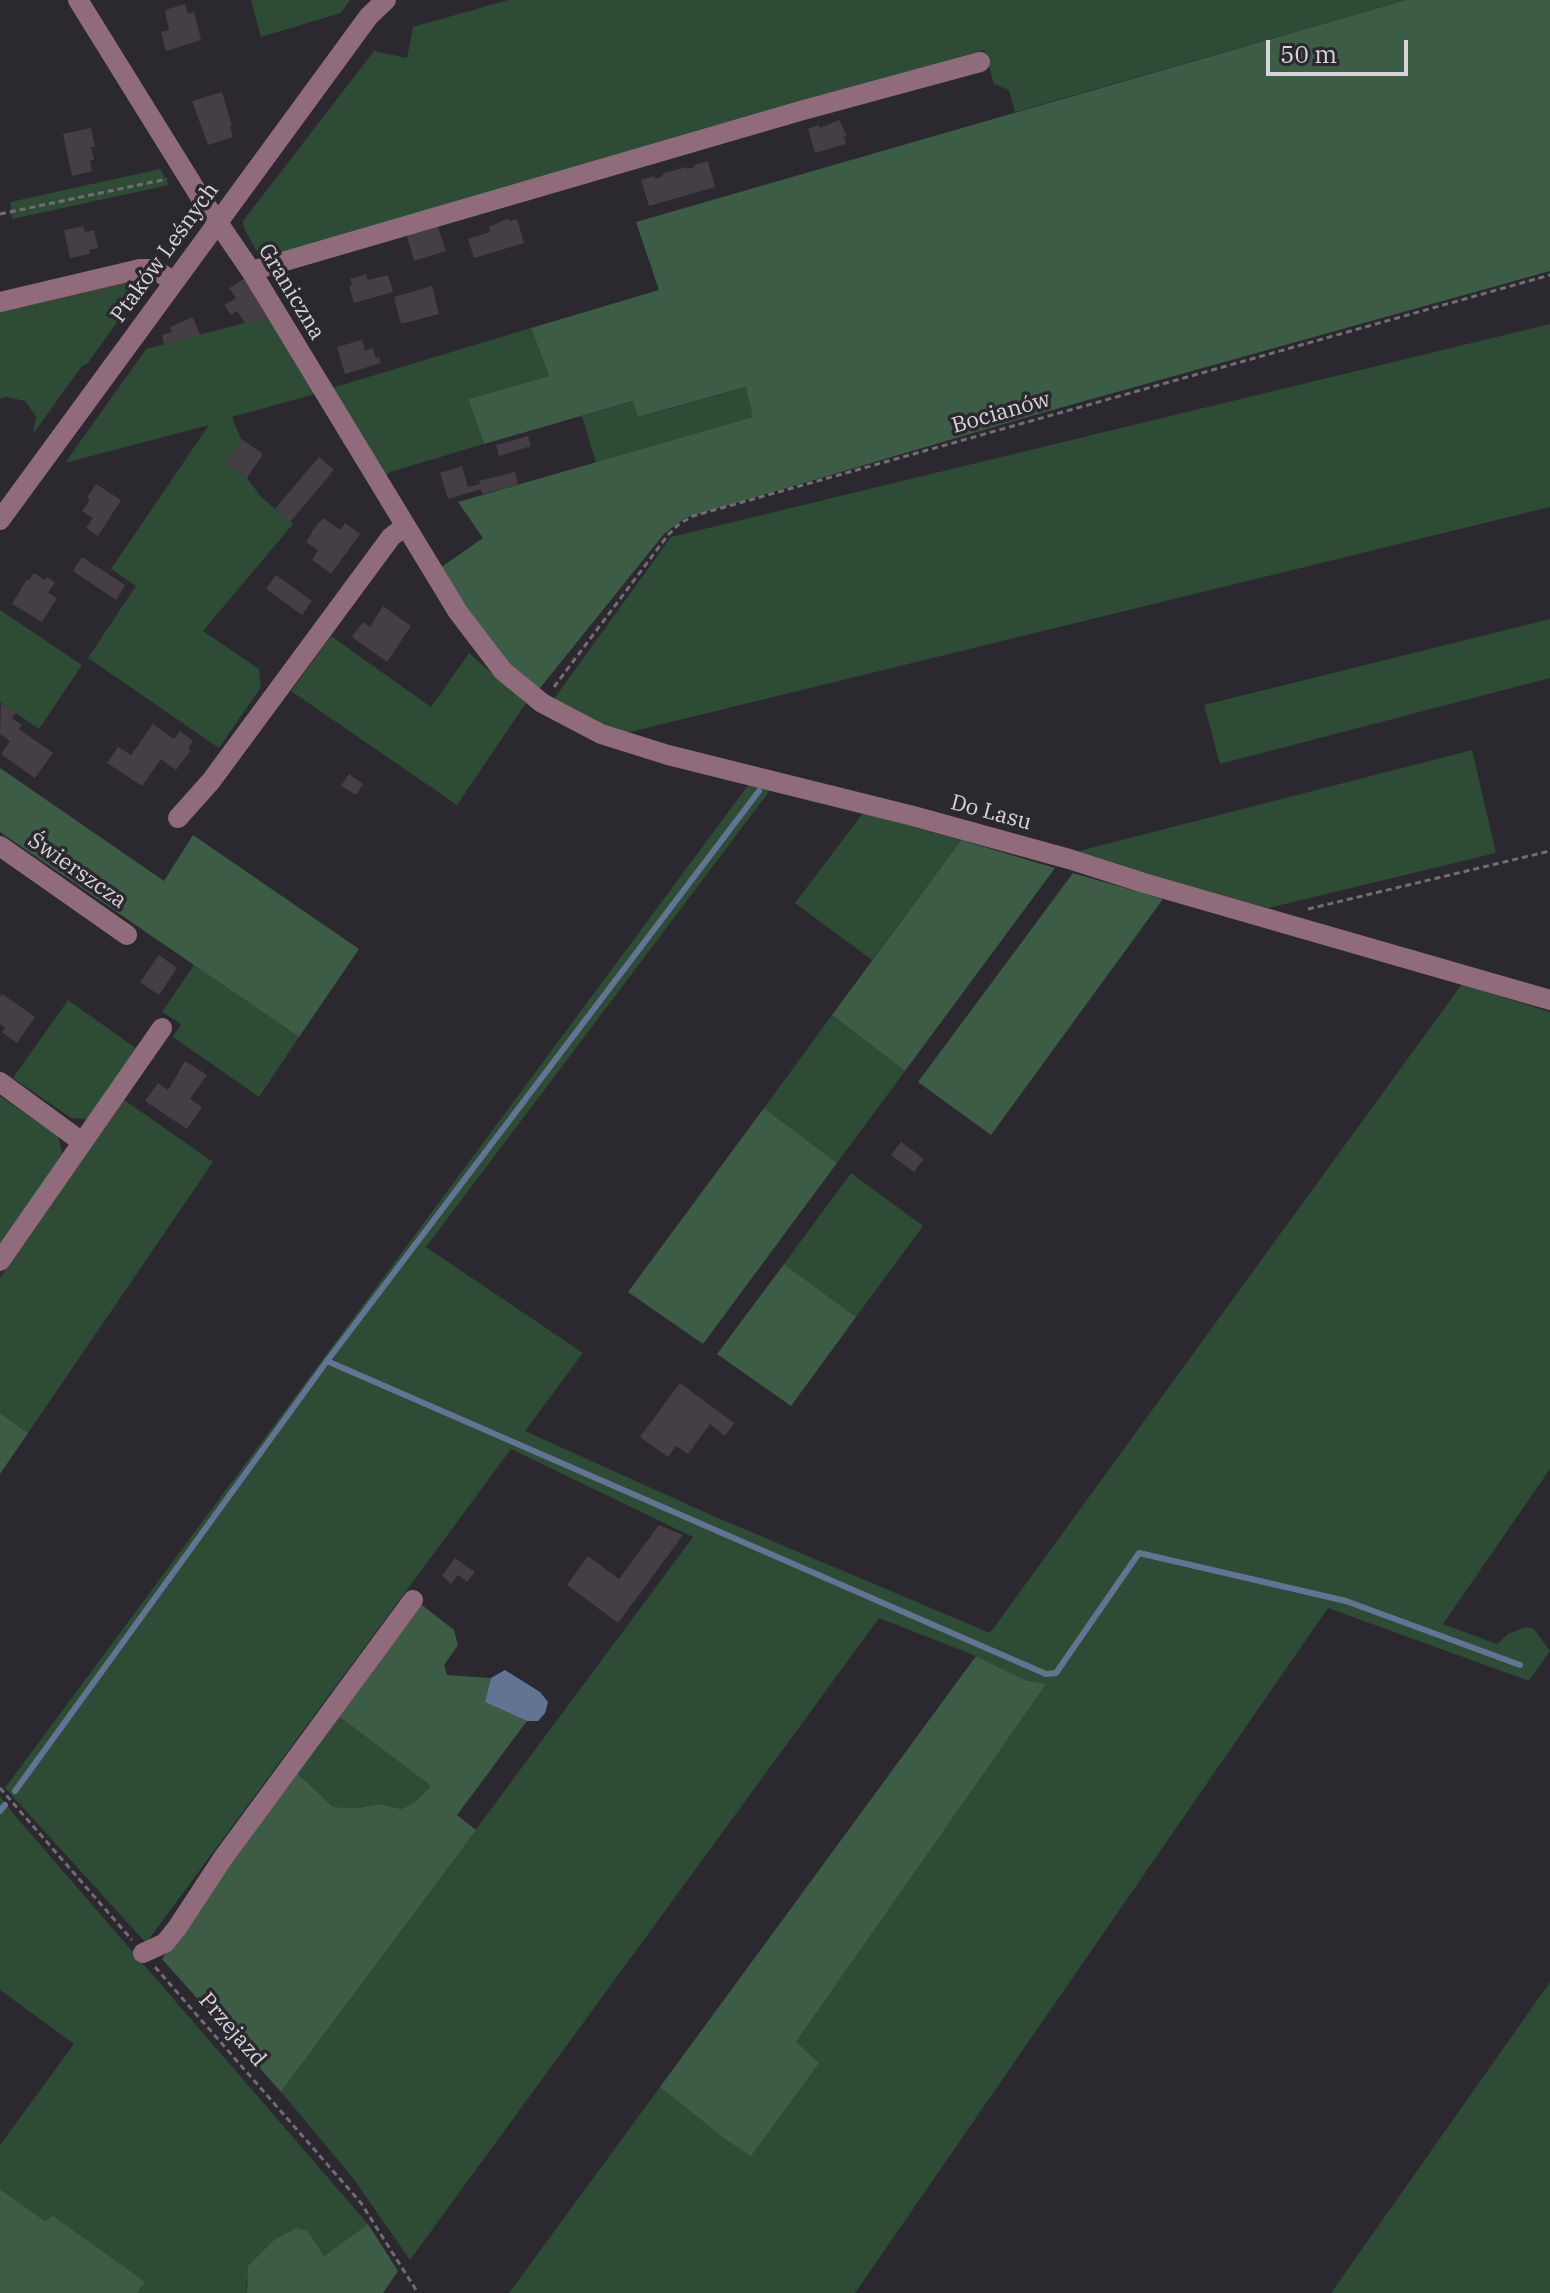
<!DOCTYPE html>
<html>
<head>
<meta charset="utf-8">
<style>
  body { margin:0 }
  #map { position:relative; width:1550px; height:2293px; overflow:hidden; background:#2c282f; font-family:"IBM Plex Serif",serif }
  canvas { display:block }
  .scale { position:absolute; left:1266px; top:40px; width:142px; height:36px; box-sizing:border-box; border:4px solid #d7d5d9; border-top:0; padding-left:10px; font-size:24px; line-height:28px; white-space:nowrap; color:#d7d5d9; -webkit-text-stroke:6px #2c282f; paint-order:stroke }
</style>
</head>
<body>
<div id="map">
<canvas width="1550" height="2293"></canvas>
<div class="scale">50 m</div>
</div>
<script>
const context = document.querySelector('canvas').getContext('2d');
context.lineJoin = 'round';
function fill(path, color) {
  context.fillStyle = color;
  context.fill(path, 'evenodd');
}
function toPath(rows) {
  const path = new Path2D();
  for (const r of rows) {
    path.moveTo(r[0], r[1]);
    for (let i = 2; i < r.length; i += 2) path.lineTo(r[i], r[i + 1]);
  }
  return path;
}
function strokePath(path, color, width, dash) {
  context.strokeStyle = color;
  context.lineWidth = width;
  context.lineCap = dash ? 'butt' : 'round';
  context.setLineDash(dash || []);
  context.stroke(path);
}
function label(font, color, halo, rows, align = 'center') {
  context.font = font + ' "IBM Plex Serif",serif';
  context.lineWidth = 7;
  context.setLineDash([]);
  context.textBaseline = 'middle';
  context.strokeStyle = halo;
  context.fillStyle = color;
  for (const [text, x, y, turn = 0] of rows) {
    context.save();
    context.translate(x, y);
    context.rotate((+turn || 0) * Math.PI / 180);
    context.textAlign = isNaN(turn) ? turn : align;
    if (halo) context.strokeText(text, 0, 0);
    context.fillText(text, 0, 0);
    context.restore();
  }
}
fill(toPath([
  [251,0,350,0,341,13,261,37],
  [508,0,1406,0,1015,112,1009,90,994,84,984,50,261,259,244,228,243,221,374,51,407,58,413,27],
  [160,169,169,185,12,219,10,202],
  [137,277,141,289,87,364,82,366,33,434,36,416,25,401,6,397,0,399,0,309],
  [267,317,315,394,232,417,241,439,225,463,247,478,261,497,293,524,203,631,259,669,261,687,219,748,88,658,136,586,111,569,209,425,65,463,146,349],
  [1550,324,1550,507,622,734,553,700,671,537],
  [531,328,549,376,468,399,484,444,390,472,384,477,332,388],
  [747,387,754,417,596,463,582,416,634,401,639,417],
  [0,610,82,665,39,729,0,702],
  [1550,619,1550,678,1220,764,1204,705],
  [331,636,431,707,469,653,526,703,457,805,291,691],
  [1472,750,1496,853,1268,908,1071,853],
  [749,784,771,789,426,1247,583,1353,525,1431,711,1515,990,1633,1462,984,1550,1012,1550,1469,1443,1624,1497,1644,1508,1634,1526,1627,1534,1629,1550,1651,1529,1681,1328,1608,855,2293,509,2293,660,2087,726,2140,750,2155,796,2042,1045,1684,1025,1680,976,1656,879,1618,410,2260,353,2178,281,2092,693,1537,511,1449,146,1943,5,1788],
  [863,813,961,840,872,960,795,903],
  [194,965,299,1037,259,1097,173,1037,181,1024,162,1012],
  [68,1000,137,1049,89,1119,71,1118,13,1078],
  [832,1015,905,1071,837,1163,764,1108],
  [0,1096,58,1136,63,1156,0,1246],
  [123,1099,213,1162,28,1433,0,1413,0,1278],
  [851,1173,923,1226,856,1317,784,1264],
  [337,1715,431,1786,414,1803,401,1809,380,1804,358,1808,333,1807,295,1771],
  [0,1796,11,1811,368,2224,324,2256,308,2231,246,2281,247,2293,137,2293,145,2282,45,2221,0,2189,0,2145,74,2044,0,1990],
  [1550,1982,1550,2293,1331,2293]
]), '#2d4b35');
fill(toPath([
  [1406,0,1550,0,1550,271,1031,416,685,518,664,534,536,693,497,656,440,568,483,538,458,502,753,417,746,387,638,417,633,401,484,444,468,399,549,376,531,328,659,290,636,222],
  [0,768,164,881,193,835,359,949,299,1037,0,832],
  [961,840,1055,868,905,1071,832,1015],
  [1073,873,1163,899,991,1135,918,1082],
  [764,1108,837,1163,703,1344,628,1292],
  [784,1264,856,1317,791,1406,717,1354],
  [0,1413,28,1433,0,1474],
  [422,1605,454,1630,458,1645,444,1665,447,1675,491,1678,485,1702,527,1721,457,1815,476,1830,281,2092,162,1959,295,1771,333,1807,358,1808,380,1804,401,1809,414,1803,431,1786,337,1715],
  [976,1656,1025,1680,1046,1684,796,2042,819,2063,751,2156,726,2140,660,2087],
  [0,2189,45,2221,53,2216,145,2282,137,2293,0,2293],
  [368,2224,398,2271,383,2293,247,2293,248,2266,273,2241,296,2228,308,2231,324,2256]
]), '#3c5c45');
fill(toPath([
  [505,1670,540,1692,548,1702,545,1713,538,1721,527,1721,485,1702,491,1678]
]), '#627493');
strokePath(toPath([
  [327,1361,1046,1674,1056,1673,1139,1553,1346,1601,1520,1665],
  [15,1791,327,1361,759,791],
  [0,1811,5,1805]
]), '#627493', 6);
fill(toPath([
  [185,4,188,14,194,12,201,40,166,51,161,32,169,30,165,10],
  [222,92,232,126,230,127,233,137,208,145,192,101],
  [839,120,847,136,844,137,846,144,815,153,808,129,819,125,820,128],
  [91,128,95,147,91,147,94,160,90,160,92,171,72,176,63,134],
  [708,161,715,187,649,206,641,180,655,176,655,179,663,176,662,174,686,167,687,169,695,167,694,165],
  [509,218,509,221,517,219,524,243,474,258,468,239,490,232,489,227],
  [83,226,85,232,94,230,98,248,89,250,90,254,70,258,64,230],
  [438,227,446,251,414,261,407,236],
  [366,274,368,280,388,275,393,292,354,303,349,286,352,285,350,279],
  [244,279,267,317,245,323,237,311,231,315,224,305,236,298,229,288],
  [432,286,439,314,401,324,394,297],
  [193,317,200,335,164,345,162,335,172,332,170,327],
  [362,340,365,351,373,348,376,358,379,357,381,363,345,374,337,347],
  [528,436,531,446,499,456,496,445],
  [241,439,263,454,247,478,225,463],
  [319,457,334,470,290,522,275,509],
  [462,466,468,487,480,484,479,481,515,472,518,485,482,494,481,489,448,499,440,473],
  [96,484,121,500,98,536,86,528,93,518,82,511,90,500,87,498],
  [323,518,340,530,345,523,360,534,331,574,312,560,318,550,306,542,312,533,312,531],
  [82,557,125,585,116,600,73,571],
  [34,573,45,580,47,577,55,582,48,593,57,598,42,622,12,604,27,579,29,580],
  [276,575,312,601,302,615,266,589],
  [383,606,411,626,387,662,352,637,363,622,370,627],
  [1,703,16,713,12,718,22,725,19,729,53,753,35,778,1,754,10,741,0,734],
  [153,724,174,739,180,731,193,741,188,748,191,750,176,770,161,759,142,786,107,763,118,747,131,755],
  [349,774,363,784,356,795,341,786],
  [159,955,177,968,159,995,140,982],
  [2,994,35,1017,17,1043,2,1032,5,1028,0,1024,0,997],
  [185,1061,207,1075,190,1099,202,1107,187,1129,145,1101,158,1083,168,1090],
  [901,1142,924,1159,914,1172,891,1155],
  [680,1383,734,1423,725,1436,710,1424,688,1454,676,1446,668,1457,640,1437],
  [659,1525,683,1535,618,1623,567,1585,588,1556,619,1579],
  [455,1558,475,1572,467,1582,458,1575,451,1584,442,1576]
]), '#453f45');
strokePath(toPath([
  [0,214,167,179],
  [554,687,668,535,679,524,693,516,1550,275],
  [1308,909,1550,851],
  [0,1788,132,1940],
  [155,1967,361,2203,418,2293]
]), '#716d73', 3, [6, 4]);
strokePath(toPath([
  [78,0,199,195,251,271,458,612,503,671,542,703,601,734,668,755,913,816,1069,859,1144,883,1550,1000],
  [251,271,800,111,980,62],
  [0,302,140,269,154,269,173,281],
  [0,520,369,16,386,0],
  [178,818,211,781,391,537,405,526],
  [0,846,127,935],
  [0,1082,82,1142],
  [0,1261,162,1028],
  [143,1953,165,1943,177,1928,223,1858,413,1600]
]), '#8f6b7b', 20);
label('22px', '#d7d5d9', '#2c282f', [
  ["Ptaków Leśnych",165,253,-54],
  ["Graniczna",291,292,59],
  ["Bocianów",1001,413,-16],
  ["Do Lasu",991,813,15],
  ["Świerszcza",77,871,35],
  ["Przejazd",232,2030,49]
]);
</script>
</body>
</html>
